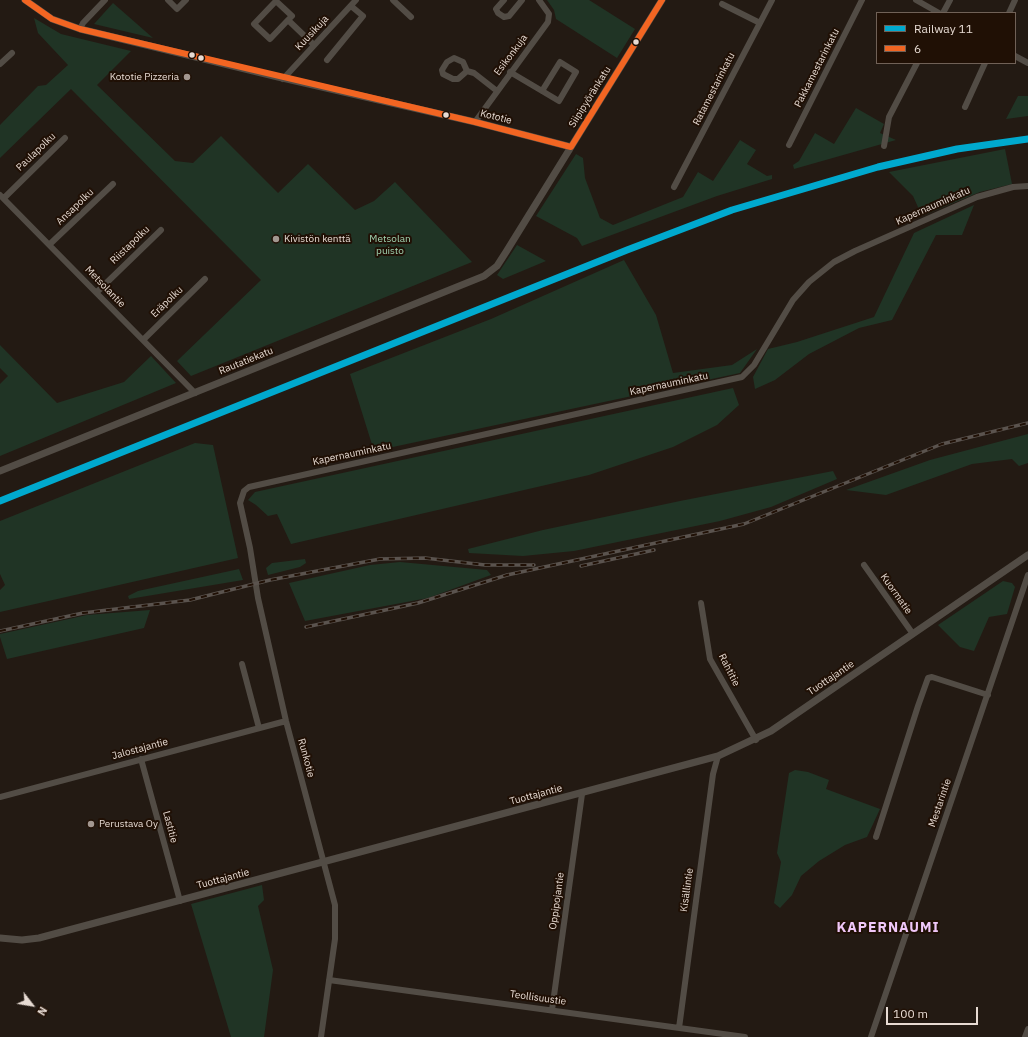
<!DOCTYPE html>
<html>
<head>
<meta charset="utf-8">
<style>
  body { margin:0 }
  #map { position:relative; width:1028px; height:1037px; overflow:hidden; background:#231a13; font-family:"IBM Plex Sans",sans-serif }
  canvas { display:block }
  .legend { position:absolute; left:876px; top:12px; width:140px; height:52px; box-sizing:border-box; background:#201005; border:1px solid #706157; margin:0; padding:5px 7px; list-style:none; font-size:12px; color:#e7dbd3 }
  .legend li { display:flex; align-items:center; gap:8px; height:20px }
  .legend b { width:20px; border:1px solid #706157 }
  .north { position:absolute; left:12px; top:985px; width:40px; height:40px; -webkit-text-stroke:3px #201005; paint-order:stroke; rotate:121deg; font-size:11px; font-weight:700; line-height:16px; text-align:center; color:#e7dbd3 }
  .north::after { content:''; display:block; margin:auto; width:14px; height:18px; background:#e7dbd3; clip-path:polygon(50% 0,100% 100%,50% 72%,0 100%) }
  .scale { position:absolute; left:886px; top:1007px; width:92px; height:18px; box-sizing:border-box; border:2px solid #e7dbd3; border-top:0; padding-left:5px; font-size:12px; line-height:14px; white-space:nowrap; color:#e7dbd3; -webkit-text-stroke:3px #201005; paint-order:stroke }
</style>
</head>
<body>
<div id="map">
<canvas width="1028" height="1037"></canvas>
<ul class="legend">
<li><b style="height:5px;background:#00a9ce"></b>Railway 11</li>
<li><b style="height:5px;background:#f26522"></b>6</li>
</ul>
<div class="north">N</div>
<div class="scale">100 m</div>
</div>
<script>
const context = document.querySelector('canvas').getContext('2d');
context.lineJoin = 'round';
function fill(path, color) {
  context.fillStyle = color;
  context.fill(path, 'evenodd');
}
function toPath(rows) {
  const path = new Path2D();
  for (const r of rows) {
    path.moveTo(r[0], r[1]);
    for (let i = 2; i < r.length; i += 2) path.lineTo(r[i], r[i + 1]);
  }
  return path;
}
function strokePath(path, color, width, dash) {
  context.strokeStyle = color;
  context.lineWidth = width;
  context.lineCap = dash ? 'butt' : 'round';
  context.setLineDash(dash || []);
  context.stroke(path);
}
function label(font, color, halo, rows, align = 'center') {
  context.font = font + ' "IBM Plex Sans",sans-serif';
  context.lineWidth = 4;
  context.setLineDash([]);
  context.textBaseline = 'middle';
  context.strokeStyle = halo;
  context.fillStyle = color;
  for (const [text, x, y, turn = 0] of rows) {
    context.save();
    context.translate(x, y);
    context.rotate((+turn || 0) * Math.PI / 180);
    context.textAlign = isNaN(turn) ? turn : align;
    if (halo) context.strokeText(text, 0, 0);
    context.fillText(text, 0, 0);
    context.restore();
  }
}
fill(toPath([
  [547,0,589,0,635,29,617,58,556,19,554,10],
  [113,3,153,38,94,24],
  [34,18,61,34,131,51,97,85,175,161,193,163,221,136,278,193,308,164,355,210,374,201,395,182,472,262,191,376,177,361,261,280,71,89,0,158,0,125,38,86,46,85,68,65,38,33],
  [1018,96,1028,96,1028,116,1006,119],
  [856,108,884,124,880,133,896,140,794,169,793,165,799,161,815,133,834,144],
  [740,140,756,150,747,164,767,176,772,175,772,179,717,196,582,246,577,238,536,216,576,154,583,158,585,178,600,218,613,225,683,197,698,172,713,181],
  [1005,149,1012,184,980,192,922,216,913,196,889,172],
  [974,205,962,235,936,235,892,320,859,328,809,354,775,380,755,389,753,377,768,349,797,342,874,317,914,233],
  [517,245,546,261,503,279,497,275],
  [624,260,656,315,673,373,732,365,757,349,740,373,374,451,350,374,491,319],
  [0,345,57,403,124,382,151,356,176,383,0,456,0,384,8,376,0,368],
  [733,388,739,405,717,425,673,447,589,475,291,544,277,514,268,516,256,505,248,500,255,492],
  [1028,434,1028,463,1019,466,1012,459,972,464,886,495,846,490,930,460],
  [195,443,213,445,238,558,0,612,0,590,5,585,0,574,0,521],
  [833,471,837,479,771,507,720,521,574,551,523,556,469,553,468,549,543,530,680,501],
  [305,559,306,563,300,567,268,575,266,568,272,563],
  [400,562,487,570,491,575,428,598,305,621,289,583,370,565],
  [239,569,243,580,129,599,128,596,138,591],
  [1003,581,1012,583,1015,587,1007,614,989,617,974,651,960,647,938,625],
  [150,610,144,628,7,659,0,637,0,634,87,615],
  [795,770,808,772,829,780,826,789,880,809,867,837,845,845,819,861,801,876,792,895,780,908,774,903,781,862,777,853,789,773],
  [262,885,264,900,258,906,273,970,264,1037,231,1037,191,904]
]), '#203425');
strokePath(toPath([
  [168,0,177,9,186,0],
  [393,0,411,17],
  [504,0,496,9,498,13,504,17,509,16,522,0],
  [916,0,939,13],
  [722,4,760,23],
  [943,13,950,0],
  [1009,13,1015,0],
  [288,20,270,39,254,24,276,1,292,16,288,20,314,45],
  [80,29,83,23,105,0],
  [1015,56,1028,63],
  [327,60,363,16,351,6],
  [0,64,12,53],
  [467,71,458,79,453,79,443,74,442,70,447,62,454,58,463,62,467,71,474,73,497,91],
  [510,72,559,101,576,72,560,62,542,91],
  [283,79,356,0],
  [965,107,985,63],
  [475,122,548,22,549,14,539,0],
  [789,145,862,0],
  [884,146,889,117,917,63],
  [674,187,772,0],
  [0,195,195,393],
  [4,198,65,138],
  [50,244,113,184],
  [97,292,161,230],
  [143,340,205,279],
  [864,565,913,634],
  [701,603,710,659,756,740],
  [242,664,259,728],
  [141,759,180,901],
  [0,797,286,721],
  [876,837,918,706,928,678,932,677,988,695],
  [329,980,745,1037],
  [552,1010,582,794],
  [679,1028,713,774,718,756],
  [321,1037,335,939,335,905,286,721,258,598,250,548,240,503,244,491,249,487,742,377,754,365,793,300,809,282,834,262,855,251,977,197,1013,187,1028,186],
  [871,1037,1028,575],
  [1025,1037,1028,1029]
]), '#524c45', 6);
strokePath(toPath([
  [25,0,52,19,80,29,278,77,475,122,571,147],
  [0,471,484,276,497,266,506,252,662,0],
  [0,938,22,940,39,938,718,756,771,731,1028,555]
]), '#524c45', 7);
const rail = toPath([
  [581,566,654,550],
  [306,627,418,603,507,575,744,524,942,444,1028,423],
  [0,631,83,613,190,600,270,580,380,559,425,558,485,565,534,565]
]);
strokePath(rail, '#5a534e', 3.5);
strokePath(rail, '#201005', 2, [6]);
strokePath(toPath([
  [25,0,52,19,80,29,475,122,571,147,662,0]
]), '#f26522', 6);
strokePath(toPath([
  [0,501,627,250,732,210,878,167,957,149,1028,139]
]), '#00a9ce', 7);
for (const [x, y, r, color] of [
  [636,42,3.5,"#e7dbd3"],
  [192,55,3.5,"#e7dbd3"],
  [201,58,3.5,"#e7dbd3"],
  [187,77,4,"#a29790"],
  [446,115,3.5,"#e7dbd3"],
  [276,239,4,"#a29790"],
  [91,824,4,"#a29790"]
]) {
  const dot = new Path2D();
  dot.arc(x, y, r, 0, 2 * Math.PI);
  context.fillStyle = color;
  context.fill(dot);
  strokePath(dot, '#201005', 1.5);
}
label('10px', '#e7dbd3', '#201005', [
  ["Kuusikuja",312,33,-47],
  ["Esikonkuja",511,55,-53],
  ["Pakkamestarinkatu",817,68,-63],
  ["Ratamestarinkatu",714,89,-63],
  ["Siipipyöränkatu",590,97,-58],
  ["Kototie",496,117,14],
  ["Paulapolku",36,152,-44],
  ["Kapernauminkatu",933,206,-24],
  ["Ansapolku",75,207,-44],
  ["Riistapolku",130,245,-44],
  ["Metsolantie",105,287,46],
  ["Eräpolku",167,302,-44],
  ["Rautatiekatu",246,361,-22],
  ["Kapernauminkatu",669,384,-12],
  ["Kapernauminkatu",352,454,-12],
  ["Kuormatie",896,594,55],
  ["Rahtitie",729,670,63],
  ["Tuottajantie",831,678,-34],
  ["Jalostajantie",140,749,-15],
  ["Runkotie",306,758,75],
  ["Tuottajantie",536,795,-15],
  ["Mestarintie",940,803,-71],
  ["Lastitie",170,827,75],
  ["Tuottajantie",223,879,-15],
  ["Kisällintie",687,890,-82],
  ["Oppipojantie",557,901,-82],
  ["Teollisuustie",538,998,8]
]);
label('10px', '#e7dbd3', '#201005', [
  ["Kototie Pizzeria",179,77,"right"],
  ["Kivistön kenttä",284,239],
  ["Perustava Oy",99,824]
], 'left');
label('10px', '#a3d7b4', '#201005', [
  ["Metsolan",390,239],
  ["puisto",390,251]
]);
context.letterSpacing = '1px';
label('bold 14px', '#f0c7f8', '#201005', [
  ["KAPERNAUMI",888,928]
]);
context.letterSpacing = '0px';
</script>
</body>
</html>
